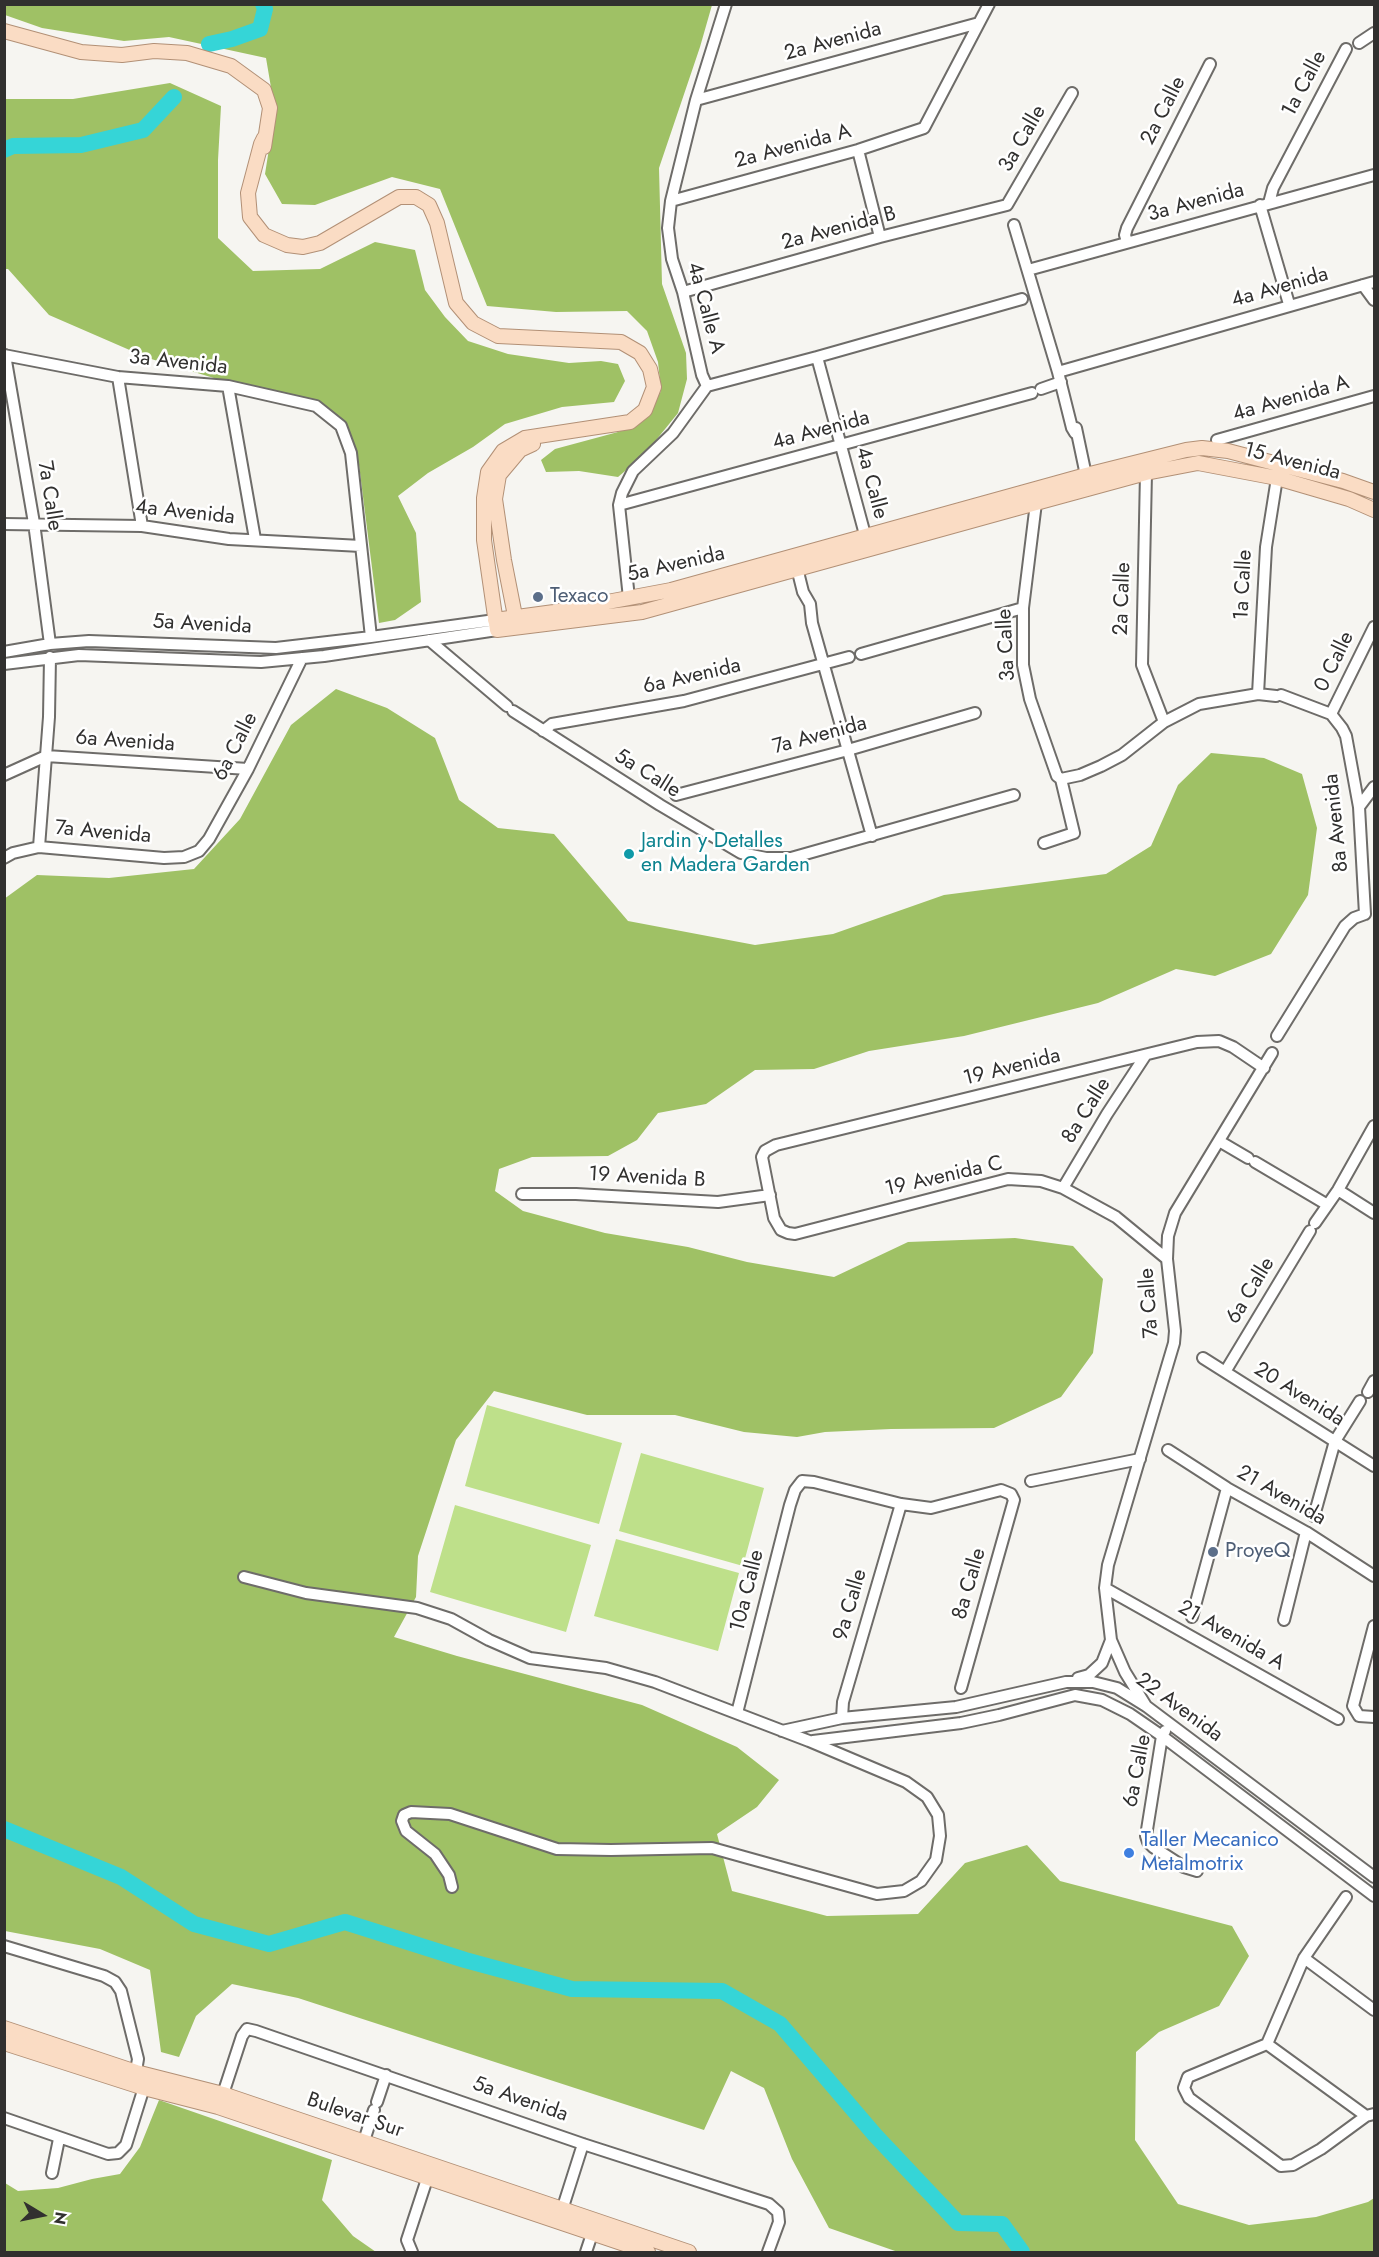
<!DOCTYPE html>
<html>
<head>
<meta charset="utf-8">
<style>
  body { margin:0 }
  #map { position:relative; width:1379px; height:2257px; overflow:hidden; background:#f6f5f1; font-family:Jost,sans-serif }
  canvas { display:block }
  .frame { position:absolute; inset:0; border:6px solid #31302f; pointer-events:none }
  .north { position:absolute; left:12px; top:2185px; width:60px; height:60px; -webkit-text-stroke:4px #fff; paint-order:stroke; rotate:100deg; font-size:16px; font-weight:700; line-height:24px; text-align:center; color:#31302f }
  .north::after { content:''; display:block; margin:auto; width:21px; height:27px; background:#31302f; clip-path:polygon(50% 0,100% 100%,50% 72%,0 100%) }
</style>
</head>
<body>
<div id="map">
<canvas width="1379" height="2257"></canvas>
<div class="frame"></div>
<div class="north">N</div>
</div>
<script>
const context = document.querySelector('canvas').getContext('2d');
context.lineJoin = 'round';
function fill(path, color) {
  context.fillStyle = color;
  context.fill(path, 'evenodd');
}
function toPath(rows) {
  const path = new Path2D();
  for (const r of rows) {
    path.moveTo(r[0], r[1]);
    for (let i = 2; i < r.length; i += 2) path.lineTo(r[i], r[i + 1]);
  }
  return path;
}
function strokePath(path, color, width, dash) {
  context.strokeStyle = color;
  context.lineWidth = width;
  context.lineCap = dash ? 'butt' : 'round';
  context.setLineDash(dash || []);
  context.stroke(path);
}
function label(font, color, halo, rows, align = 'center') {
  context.font = font + ' Jost,sans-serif';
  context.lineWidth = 5;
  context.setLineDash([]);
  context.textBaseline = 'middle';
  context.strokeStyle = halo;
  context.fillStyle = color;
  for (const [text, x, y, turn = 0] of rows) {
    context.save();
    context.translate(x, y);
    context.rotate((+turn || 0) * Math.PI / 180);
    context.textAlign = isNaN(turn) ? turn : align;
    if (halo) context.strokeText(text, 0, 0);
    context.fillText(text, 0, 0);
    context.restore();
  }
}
fill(toPath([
  [487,1405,622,1443,599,1524,465,1486],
  [641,1453,764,1488,743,1566,619,1531],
  [455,1505,591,1545,566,1632,430,1592],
  [616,1539,739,1573,718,1651,594,1616]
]), '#bee08a');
fill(toPath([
  [5,4,712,5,700,47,659,168,662,284,686,353,687,379,678,413,644,455,618,477,579,471,546,472,541,460,555,449,618,432,644,420,661,391,658,362,647,331,627,311,556,312,487,306,440,189,392,177,315,205,282,204,265,174,275,111,266,58,169,37,124,41,42,28,5,15],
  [170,83,221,106,218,160,218,238,253,271,320,269,375,242,415,250,425,290,445,317,468,341,508,354,569,363,601,361,618,364,625,381,614,402,562,407,505,424,473,447,428,473,398,496,416,533,421,602,395,620,379,623,359,465,339,416,148,358,49,315,8,269,5,269,4,99,73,99],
  [336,689,387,708,435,738,459,800,498,828,554,834,628,921,755,945,833,934,944,895,1106,874,1151,846,1178,785,1211,753,1264,758,1302,774,1317,828,1308,895,1271,954,1215,976,1176,969,1098,1003,964,1036,869,1051,814,1069,755,1070,706,1104,658,1113,637,1140,608,1156,532,1157,499,1169,495,1191,523,1211,605,1233,688,1247,747,1262,834,1277,908,1242,1015,1238,1073,1246,1103,1279,1093,1353,1061,1397,994,1428,891,1429,825,1432,797,1437,744,1432,675,1415,587,1415,494,1391,456,1440,418,1556,416,1597,394,1637,457,1656,642,1705,737,1747,779,1780,757,1807,717,1834,732,1891,827,1916,918,1914,965,1863,1027,1845,1060,1881,1232,1926,1249,1956,1219,2006,1159,2032,1136,2052,1135,2140,1178,2204,1249,2225,1316,2217,1368,2202,1374,2198,1374,2252,898,2252,829,2228,792,2159,764,2088,731,2071,704,2130,298,1998,232,1984,196,2016,179,2057,161,2052,150,1970,100,1949,5,1931,4,899,37,875,109,878,194,869,240,819,291,725],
  [159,2100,332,2160,322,2200,353,2236,376,2252,5,2252,5,2183,18,2191,58,2188,92,2179,120,2174,140,2147]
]), '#9fc165');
strokePath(toPath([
  [209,44,232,39,260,29,265,9,263,4],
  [4,150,13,146,81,145,143,130,174,97],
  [4,1829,121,1877,194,1924,269,1944,345,1922,465,1960,572,1989,722,1991,780,2024,875,2135,958,2223,1002,2224,1022,2252]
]), '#35d5d7', 16);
const minor = toPath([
  [1359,43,1374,33],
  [696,100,979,23],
  [858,150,880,237],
  [671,201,858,150,924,128,989,4],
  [1269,203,1273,188,1346,49],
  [1260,205,1289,304],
  [1014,225,1058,372,1072,428,1075,433],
  [1127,242,1125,235,1127,228,1210,64],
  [1028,270,1374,175],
  [1363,285,1374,300],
  [683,292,880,237,1007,205,1072,93],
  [4,355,118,377,228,386,316,406,341,426,351,453,371,637],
  [5,355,34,523,50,644],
  [817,357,867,542],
  [1058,372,1374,282],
  [118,377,142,526],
  [228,386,255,539],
  [707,386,817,357,1022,299],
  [1041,389,1061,382],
  [1076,428,1087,480],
  [1217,440,1374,396],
  [1146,473,1142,665,1164,722],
  [1036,503,1023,608,1023,665,1030,699,1057,776,1061,779,1074,833,1044,843],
  [619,505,1032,393],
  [4,524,142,526,229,539,361,546],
  [797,568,803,592,810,604,812,623,872,836],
  [629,598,619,505,622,493,633,471,673,433,707,386,702,375,683,292,672,259,668,228,671,201,696,100,726,4],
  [429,640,507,706],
  [4,652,50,644,89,641,276,648,371,637,495,620],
  [861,654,1023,608],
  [4,664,79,655,261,662,324,656,497,630],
  [1258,694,1266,547,1277,478],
  [1281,695,1331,714,1342,728,1346,736,1359,807,1365,914],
  [513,711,660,805,741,853,766,858,791,858,1014,795],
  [1331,714,1374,627],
  [543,731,552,724,684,701,849,657],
  [4,775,46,756,248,769],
  [1061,779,1080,775,1101,766,1122,755,1164,722,1199,704,1258,694,1276,696],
  [676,795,848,750,975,713],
  [1359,807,1374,787],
  [39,847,49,717,50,657],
  [4,858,13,853,39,847,164,858,184,857,199,851,209,839,248,769,302,658],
  [1277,1036,1345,926,1354,918,1365,914],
  [1219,1141,1248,1158],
  [1255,1162,1326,1204],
  [1063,1188,1107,1114,1145,1056],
  [1338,1190,1374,1213],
  [522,1194,576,1194,718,1202,770,1195],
  [1315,1223,1338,1190,1374,1126],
  [1167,1259,1116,1217,1063,1188,1041,1181,1008,1179,795,1234,788,1233,781,1230,774,1218,762,1157,765,1151,776,1145,1197,1042,1219,1041,1233,1047,1264,1068],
  [1203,1358,1374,1466],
  [1225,1372,1310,1231],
  [1368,1392,1374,1381],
  [1168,1450,1227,1488,1306,1532,1374,1576],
  [1031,1481,1140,1459],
  [1314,1516,1335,1441,1360,1401],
  [244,1577,306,1593,417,1608,451,1619,489,1640,530,1658,606,1668,655,1682,809,1741,906,1782,927,1797,938,1815,940,1836,936,1860,921,1881,904,1891,877,1894,712,1848,611,1850,557,1849,450,1814,411,1812,404,1815,402,1821,406,1831,435,1854,449,1875,452,1887],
  [1105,1588,1338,1719],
  [1192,1617,1227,1488],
  [1284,1620,1306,1532],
  [1374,1626,1353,1706,1359,1716,1374,1717],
  [1078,1678,1089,1675,1102,1663,1111,1640],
  [1146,1706,1125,1672,1111,1640,1105,1588,1108,1565,1174,1343,1175,1331,1167,1259,1168,1236,1175,1213,1272,1053],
  [737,1713,790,1505,795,1490,802,1481,814,1482,901,1504,931,1508,1001,1490,1011,1494,1014,1500,961,1688],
  [842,1718,843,1702,901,1504],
  [782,1731,842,1718,956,1707,1066,1682,1093,1682,1117,1688,1146,1706,1374,1877],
  [1165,1731,1162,1736,1146,1836,1148,1842,1153,1847,1184,1867,1197,1871],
  [813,1741,961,1723,999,1715,1075,1695,1102,1700,1130,1714,1162,1736,1374,1896],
  [1346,1897,1304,1958,1267,2044,1188,2077,1184,2088,1189,2098,1281,2166,1293,2165,1321,2149,1366,2116,1374,2114],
  [4,1946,104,1976,115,1982,121,1991,138,2059,135,2077],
  [1304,1958,1374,2010],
  [1267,2044,1366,2116],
  [223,2094,242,2036,247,2029,256,2031,583,2144,769,2204,778,2212,779,2222,768,2252],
  [377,2102,386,2075],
  [4,2118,108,2154,118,2153,126,2145,146,2081],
  [362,2147,374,2110],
  [52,2173,59,2139],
  [562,2210,583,2144],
  [412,2252,407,2240,427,2179],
  [586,2252,592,2234]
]);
const major = toPath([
  [4,31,81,52,122,55,154,51,187,53,231,66,264,90,270,108,264,147],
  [264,138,261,144,248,193,250,217,264,235,287,245,303,247,320,243,399,197,416,197,429,205,437,223,456,303,473,323,498,336,621,342,640,353,650,369,654,387,645,410,630,422,525,438,503,451,488,472,484,498,484,540,497,630,642,612,1036,503,1146,473,1198,463,1277,478,1349,499,1374,510],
  [495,620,554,612,671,590,1086,475,1186,450,1202,448,1228,451,1343,481,1374,492],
  [517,626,504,560,495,499,499,475,520,450,533,444],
  [4,2028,136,2072,223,2094,689,2252],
  [4,2043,144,2088,218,2107,648,2252]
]);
strokePath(minor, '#6e6c69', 14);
strokePath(major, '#b29076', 16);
strokePath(minor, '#fff', 10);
strokePath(major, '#fadcc4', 14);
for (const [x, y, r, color] of [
  [538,597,6,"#5c6f8a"],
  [629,854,6,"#0f9aa8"],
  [1213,1552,6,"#5c6f8a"],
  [1129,1853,6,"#3f7fe0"]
]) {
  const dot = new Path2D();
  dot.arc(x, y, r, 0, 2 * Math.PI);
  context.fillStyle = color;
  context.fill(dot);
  strokePath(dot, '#fff', 2);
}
label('21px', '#31302f', '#fff', [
  ["2a Avenida",833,42,-15],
  ["1a Calle",1305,84,-62],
  ["2a Calle",1164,111,-63],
  ["3a Calle",1023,139,-60],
  ["2a Avenida A",793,147,-15],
  ["3a Avenida",1196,203,-15],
  ["2a Avenida B",839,229,-15],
  ["4a Avenida",1280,288,-16],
  ["4a Calle A",705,308,75],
  ["3a Avenida",178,363,6],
  ["4a Avenida A",1291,399,-16],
  ["4a Avenida",821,431,-15],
  ["15 Avenida",1292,462,14],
  ["4a Calle",871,483,75],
  ["7a Calle",49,496,81],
  ["4a Avenida",185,513,6],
  ["5a Avenida",676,565,-13],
  ["1a Calle",1244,585,-87],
  ["2a Calle",1123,599,-88],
  ["5a Avenida",202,625,3],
  ["3a Calle",1007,645,-93],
  ["0 Calle",1335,662,-64],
  ["6a Avenida",692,677,-13],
  ["7a Avenida",820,736,-15],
  ["6a Avenida",125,742,4],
  ["6a Calle",236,747,-63],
  ["5a Calle",647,774,32],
  ["8a Avenida",1337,823,-96],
  ["7a Avenida",103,833,5],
  ["19 Avenida",1012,1068,-14],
  ["8a Calle",1087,1111,-58],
  ["19 Avenida C",944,1177,-13],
  ["19 Avenida B",647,1178,3],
  ["6a Calle",1251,1291,-59],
  ["7a Calle",1150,1303,-94],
  ["20 Avenida",1299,1395,32],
  ["21 Avenida",1281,1496,30],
  ["8a Calle",970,1584,-74],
  ["10a Calle",748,1591,-76],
  ["9a Calle",851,1605,-74],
  ["21 Avenida A",1231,1636,30],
  ["22 Avenida",1179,1708,36],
  ["6a Calle",1138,1771,-79],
  ["5a Avenida",520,2100,19],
  ["Bulevar Sur",355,2116,19]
]);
label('21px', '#4e5e75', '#fff', [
  ["Texaco",550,597],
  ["ProyeQ",1225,1552]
], 'left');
label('21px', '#0d838f', '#fff', [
  ["Jardin y Detalles",641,842],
  ["en Madera Garden",641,866]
], 'left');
label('21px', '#366cbe', '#fff', [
  ["Taller Mecanico",1141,1841],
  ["Metalmotrix",1141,1865]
], 'left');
</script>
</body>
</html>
